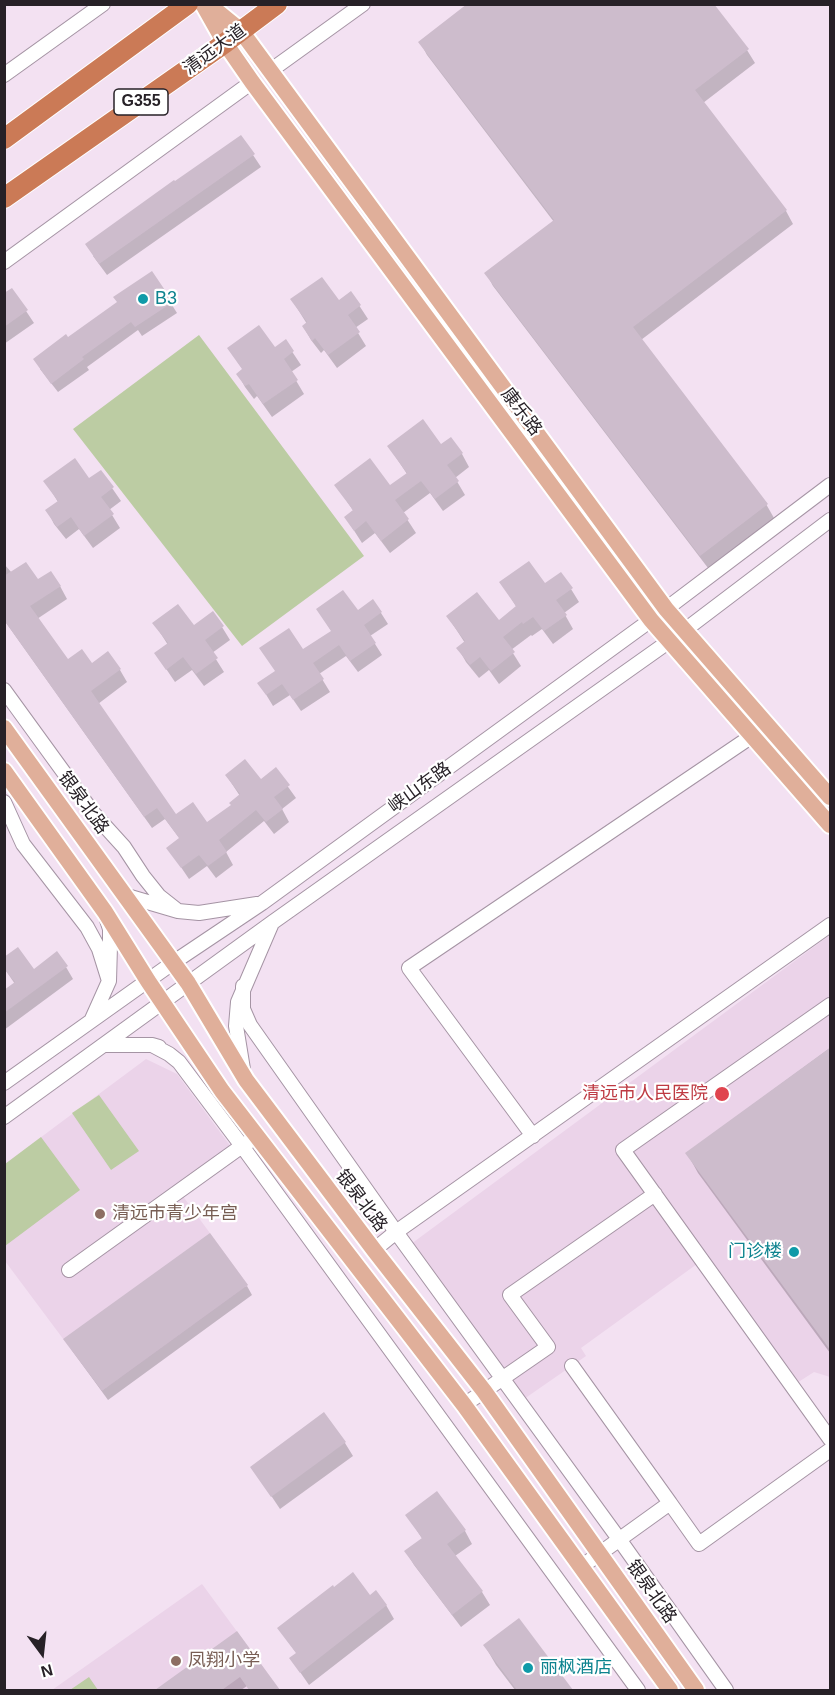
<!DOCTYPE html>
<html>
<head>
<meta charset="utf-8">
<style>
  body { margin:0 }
  #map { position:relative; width:835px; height:1695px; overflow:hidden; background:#f3e1f2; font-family:Helvetica,sans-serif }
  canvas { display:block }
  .frame { position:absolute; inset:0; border:6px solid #272127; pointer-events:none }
  .north { position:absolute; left:12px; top:1623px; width:60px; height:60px; -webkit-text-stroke:4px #fff; paint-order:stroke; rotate:165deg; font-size:16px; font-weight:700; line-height:24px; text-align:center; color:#272127 }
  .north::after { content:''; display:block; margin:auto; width:21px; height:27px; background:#272127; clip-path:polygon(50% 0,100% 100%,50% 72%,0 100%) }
</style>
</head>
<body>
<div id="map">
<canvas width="835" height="1695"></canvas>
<div class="frame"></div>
<div class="north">N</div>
</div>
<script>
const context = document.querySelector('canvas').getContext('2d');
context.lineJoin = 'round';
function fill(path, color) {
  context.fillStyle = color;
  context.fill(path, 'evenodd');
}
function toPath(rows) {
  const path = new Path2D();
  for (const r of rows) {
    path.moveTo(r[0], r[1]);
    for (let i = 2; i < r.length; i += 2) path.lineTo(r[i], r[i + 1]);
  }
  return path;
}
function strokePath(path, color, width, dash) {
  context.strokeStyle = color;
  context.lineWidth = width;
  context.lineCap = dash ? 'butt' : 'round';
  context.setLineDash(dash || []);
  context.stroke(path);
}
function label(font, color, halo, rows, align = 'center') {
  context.font = font + ' Helvetica,"Noto Sans SC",sans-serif';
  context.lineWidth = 4.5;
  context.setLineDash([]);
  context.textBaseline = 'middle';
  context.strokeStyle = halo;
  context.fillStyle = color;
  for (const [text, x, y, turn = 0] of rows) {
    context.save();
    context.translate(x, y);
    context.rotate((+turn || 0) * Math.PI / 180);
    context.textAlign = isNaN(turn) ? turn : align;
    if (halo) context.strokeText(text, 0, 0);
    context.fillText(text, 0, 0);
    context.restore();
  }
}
fill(toPath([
  [830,935,830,1377,814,1372,786,1390,697,1264,581,1348,586,1356,524,1399,411,1244],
  [146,1059,177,1074,237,1155,182,1195,248,1285,102,1391,5,1261,5,1164],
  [202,1584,280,1690,52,1690]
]), '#ebd3e9');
fill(toPath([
  [199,335,364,556,242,646,73,429],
  [99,1095,139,1151,111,1170,72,1113],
  [41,1137,80,1190,5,1246,5,1164],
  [89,1677,98,1690,70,1690]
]), '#bccca3');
fill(toPath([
  [420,42,747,50,755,63,703,103,786,211,793,224,641,340,766,504,774,518,708,568,493,286,486,273,554,222,427,55],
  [241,137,261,167,107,275,93,256],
  [152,273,177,313,142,336,138,330,87,367,89,370,58,392,40,369,68,339,118,303],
  [351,293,368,319,355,328,366,346,337,368,324,350,321,353,311,340,303,326,307,324,292,300,339,302],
  [4,295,26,311,34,323,4,344],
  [285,341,301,365,291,372,304,394,272,417,257,396,254,399,245,387,238,374,243,370,229,349,274,349],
  [441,446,462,454,469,467,455,478,465,495,443,511,430,493,403,513,416,533,390,553,375,533,362,543,346,518,354,512,336,485,390,487,407,474,389,447],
  [101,472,121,501,109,510,120,528,93,548,79,529,66,539,54,524,47,510,58,502,45,481,89,480],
  [4,564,12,573,60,586,67,599,37,619,68,662,92,665,108,653,120,670,127,682,98,704,175,816,207,824,232,805,240,796,226,775,261,781,276,770,296,798,282,809,289,822,274,834,264,821,226,852,233,865,216,878,207,866,189,879,168,848,180,839,165,819,152,828,4,620],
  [501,582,571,589,579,602,564,613,573,629,553,644,542,629,532,636,531,635,511,650,521,666,499,684,489,670,479,678,466,662,458,648,465,643,448,617,498,622,517,608],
  [318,610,381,613,388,624,370,636,382,655,358,672,346,656,319,674,330,692,301,711,290,695,273,706,259,683,332,632],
  [154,623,194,627,222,627,230,640,212,653,224,672,204,686,192,670,175,682,156,654,168,645],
  [66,967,73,979,4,1030,4,992,15,984,4,968,33,971],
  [830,1048,830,1353,698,1173,687,1153],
  [247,1286,252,1295,108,1400,71,1349],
  [324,1414,345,1443,353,1456,280,1509,252,1467],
  [407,1515,465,1531,472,1544,455,1556,482,1592,490,1605,461,1627,414,1565,406,1552,423,1540],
  [370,1597,386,1605,394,1619,309,1685,291,1659,297,1654,279,1629],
  [519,1620,571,1690,515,1690,496,1665,485,1646],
  [237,1633,278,1690,250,1690,247,1686,241,1690,157,1690]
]), '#0003');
fill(toPath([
  [467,4,714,4,749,49,695,90,787,210,633,327,768,504,700,556,484,273,554,220,418,42],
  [241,135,255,154,99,264,85,244,174,180,175,181],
  [152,271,173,302,135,327,131,322,82,357,84,359,51,384,33,359,66,334,68,337,117,302,113,297],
  [322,277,339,300,351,291,361,305,348,315,360,332,328,355,315,338,312,341,302,326,307,322,290,299],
  [12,288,28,310,4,327,4,293],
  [259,325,275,347,286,339,294,351,284,359,298,380,263,404,249,384,245,386,236,374,242,369,227,348],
  [423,419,441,444,451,437,463,453,447,465,459,481,435,499,421,481,395,500,409,519,381,541,366,521,354,531,344,517,353,510,334,485,370,458,390,485,407,473,387,446],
  [75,458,89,478,101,470,114,487,101,497,114,514,84,536,71,517,57,527,45,510,58,501,43,481],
  [529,561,545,583,561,572,573,588,556,600,567,615,544,631,533,617,523,624,522,622,503,637,515,652,491,671,480,657,470,665,456,648,465,641,446,616,477,592,499,620,516,606,499,582],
  [26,562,38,579,51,571,61,586,30,606,68,659,82,649,92,663,108,651,121,669,91,691,176,814,193,802,207,822,231,805,229,803,240,794,225,775,245,759,261,779,276,767,290,785,274,797,283,809,266,822,256,810,219,840,227,852,208,866,199,855,181,868,166,848,179,838,157,808,144,817,4,620,4,576],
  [343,590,358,610,373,599,382,612,364,625,376,643,350,661,339,645,313,663,324,679,293,700,282,684,266,695,257,683,275,671,259,648,289,628,303,649,331,631,316,609],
  [178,604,194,625,213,611,224,626,205,640,218,658,196,674,183,657,166,670,154,653,168,643,152,623],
  [18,947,34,969,57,951,68,966,4,1013,4,990,15,982,4,969,4,957],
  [831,1047,831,1351,685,1153],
  [210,1233,248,1285,102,1391,63,1339],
  [324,1412,346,1442,271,1497,250,1467],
  [437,1491,466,1530,447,1544,483,1591,452,1615,404,1551,422,1538,405,1515],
  [353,1572,370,1595,376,1590,387,1605,300,1673,289,1658,296,1653,277,1628,333,1585,334,1587],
  [519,1618,573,1690,517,1690,483,1645],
  [237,1631,280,1690,249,1690,240,1677,222,1690,155,1690]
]), '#cdbccc');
const minor = toPath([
  [270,71,363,4],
  [4,75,103,4],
  [4,262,252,82],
  [4,690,94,814,124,847,143,876,159,896,178,911],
  [4,802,23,844,87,927,99,949,109,981],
  [127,896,178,911,199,913,257,904],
  [243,986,243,1009,250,1025,396,1232,619,1539,726,1690],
  [830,1005,623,1150,830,1439],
  [92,1019,109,981,110,946,110,929,107,920],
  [104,1045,152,1045,159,1047],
  [152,1045,169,1054,179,1062,242,1146,638,1690],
  [243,1069,236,1026,238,1002,272,923],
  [4,1083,174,962,262,903,666,609,830,485],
  [4,1117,273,922,685,630,830,520],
  [533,1136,409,968,752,736],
  [374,1250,396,1232,830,925],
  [69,1270,242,1146,258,1136],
  [572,1366,670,1503],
  [464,1405,548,1347,510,1295,655,1194],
  [581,1567,670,1503,699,1544,830,1450]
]);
const major = toPath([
  [203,4,225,43,252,82,651,620,830,825],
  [208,4,241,31,666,609,830,797],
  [4,728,188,983,246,1080,374,1250,484,1391,696,1690],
  [4,771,105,912,148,981,222,1091,464,1405,670,1690]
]);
const highway = toPath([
  [4,139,188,4],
  [4,198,225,43,277,4]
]);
strokePath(minor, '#a594a4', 16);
strokePath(major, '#fff', 20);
strokePath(highway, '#fff', 22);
strokePath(minor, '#fff', 14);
strokePath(major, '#e0af9a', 16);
strokePath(highway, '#cb7a56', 20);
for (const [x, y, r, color] of [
  [143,299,6,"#0f9aa8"],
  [722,1094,8,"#e0444e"],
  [100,1214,6,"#8d6e63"],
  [794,1252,6,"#0f9aa8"],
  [176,1661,6,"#8d6e63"],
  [528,1668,6,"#0f9aa8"]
]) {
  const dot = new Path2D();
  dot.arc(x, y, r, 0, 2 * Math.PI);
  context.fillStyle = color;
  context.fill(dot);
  strokePath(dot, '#fff', 2);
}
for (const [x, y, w] of [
  [141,102,54]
]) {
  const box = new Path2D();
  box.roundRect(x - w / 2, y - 13, w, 26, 4.5);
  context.fillStyle = '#fff';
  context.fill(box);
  strokePath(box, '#272127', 1.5);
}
label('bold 16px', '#272127', null, [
  ["G355",141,102]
]);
label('18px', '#272127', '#fff', [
  ["清远大道",215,50,-36],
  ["康乐路",521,412,53],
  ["峡山东路",420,788,-36],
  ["银泉北路",83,803,54],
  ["银泉北路",361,1201,53],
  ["银泉北路",651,1592,55]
]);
label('18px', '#0d838f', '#fff', [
  ["B3",155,299],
  ["门诊楼",782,1252,"right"],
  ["丽枫酒店",540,1668]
], 'left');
label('18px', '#be3a42', '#fff', [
  ["清远市人民医院",708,1094]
], 'right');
label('18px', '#785e54', '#fff', [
  ["清远市青少年宫",112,1214],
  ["凤翔小学",188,1661]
], 'left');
</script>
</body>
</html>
